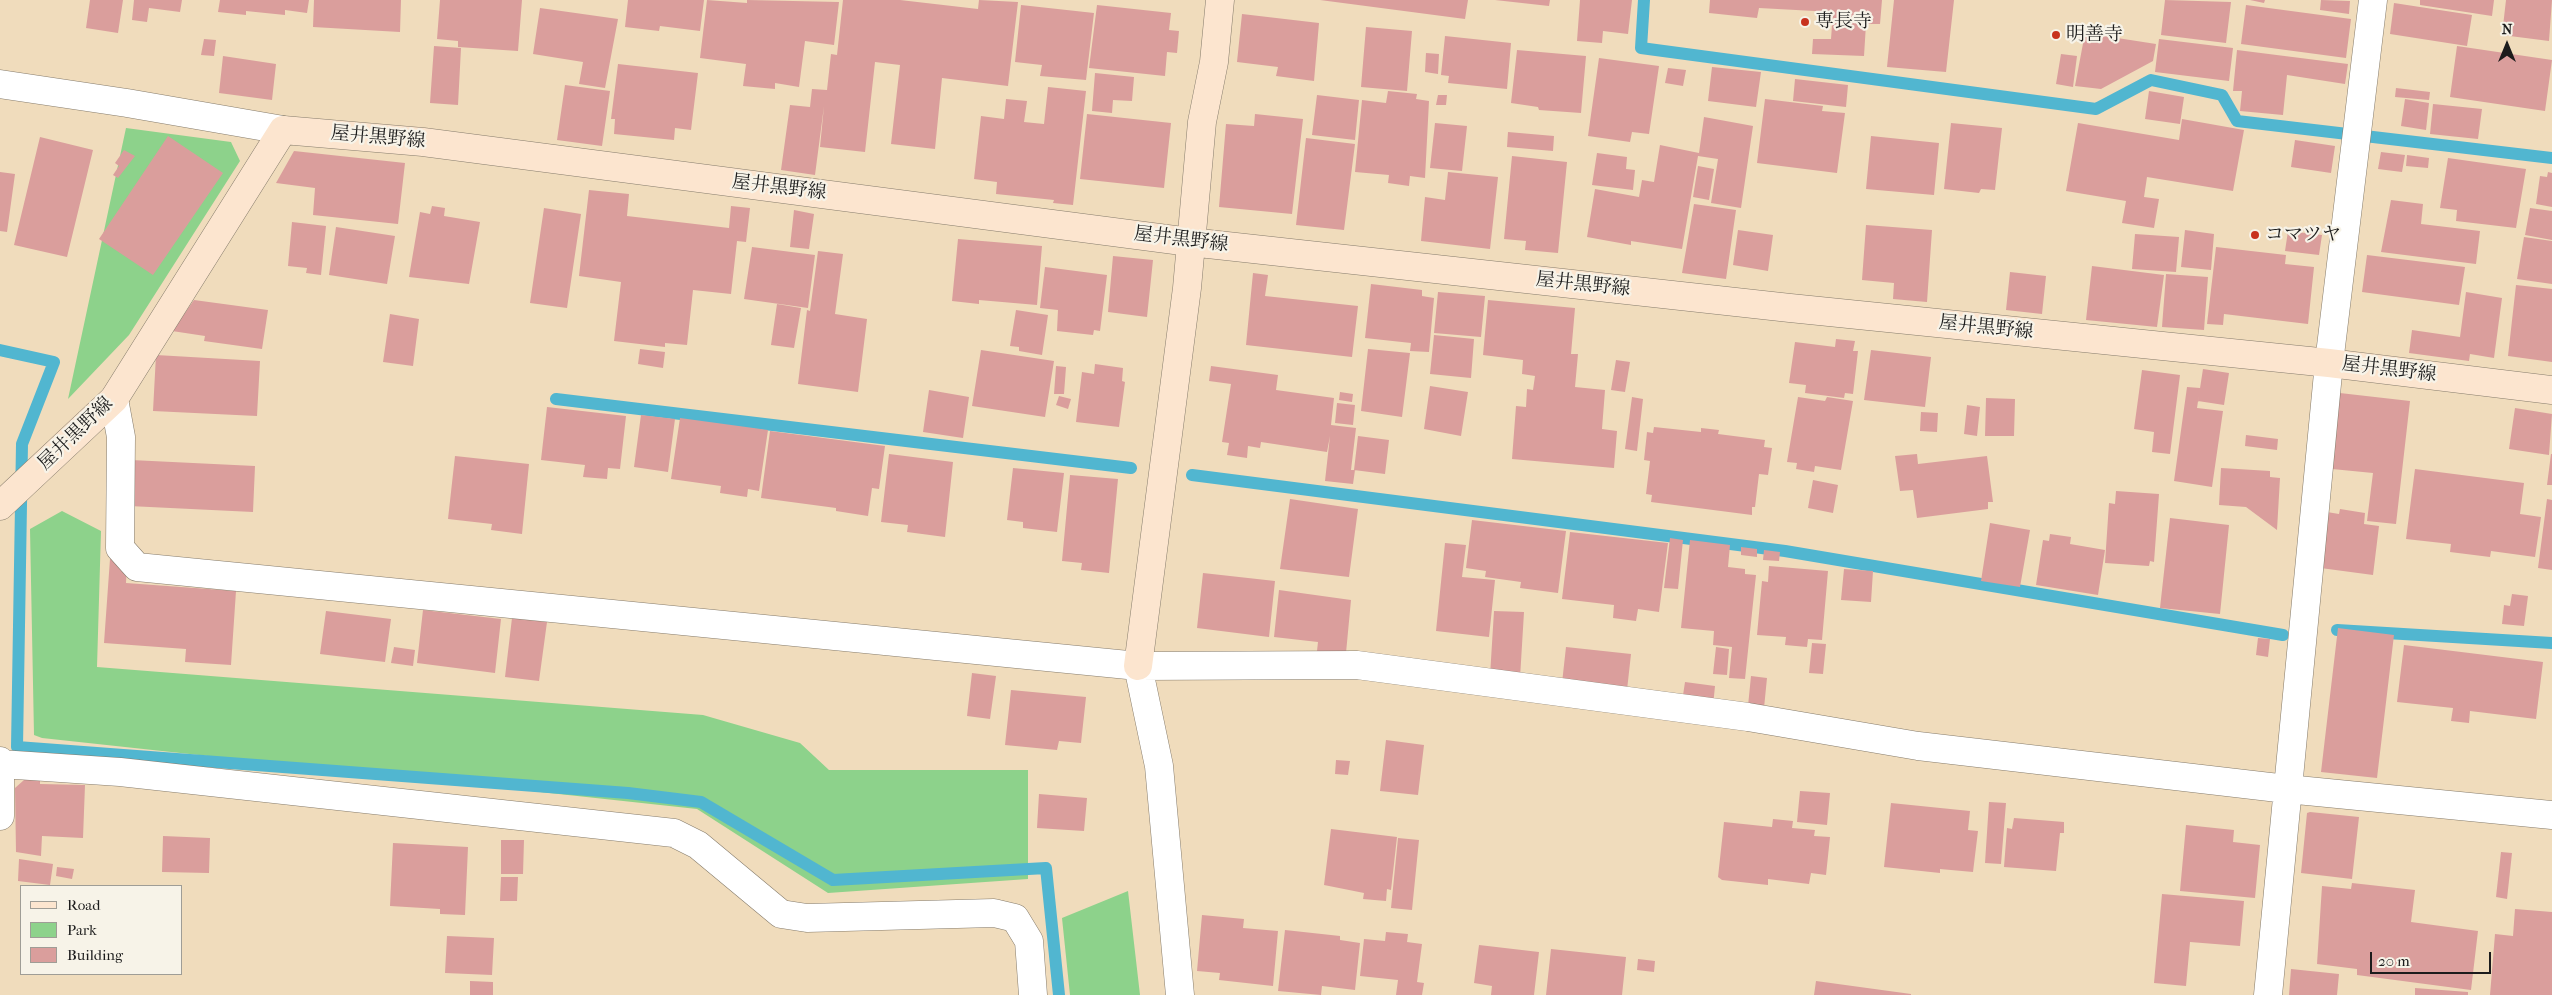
<!DOCTYPE html>
<html>
<head>
<meta charset="utf-8">
<style>
  body { margin:0 }
  #map { position:relative; width:2552px; height:995px; overflow:hidden; background:#f0dcbc; font-family:"IM FELL French Canon",serif }
  canvas { display:block }
  .legend { position:absolute; left:20px; top:885px; width:162px; height:90px; box-sizing:border-box; background:#f7f3e8; border:1px solid #9f9d96; margin:0; padding:6px 9px; list-style:none; font-size:15px; color:#1c1c1c }
  .legend li { display:flex; align-items:center; gap:10px; height:25px }
  .legend b { width:25px; border:1px solid #9f9d96 }
  .north { position:absolute; left:2482px; top:20px; width:50px; height:50px; -webkit-text-stroke:4px #f7f3e8; paint-order:stroke; rotate:0deg; font-size:14px; font-weight:700; line-height:20px; text-align:center; color:#1c1c1c }
  .north::after { content:''; display:block; margin:auto; width:18px; height:22px; background:#1c1c1c; clip-path:polygon(50% 0,100% 100%,50% 72%,0 100%) }
  .scale { position:absolute; left:2370px; top:952px; width:121px; height:22px; box-sizing:border-box; border:2px solid #1c1c1c; border-top:0; padding-left:6px; font-size:15px; line-height:18px; white-space:nowrap; color:#1c1c1c; -webkit-text-stroke:4px #f7f3e8; paint-order:stroke }
</style>
</head>
<body>
<div id="map">
<canvas width="2552" height="995"></canvas>
<ul class="legend">
<li><b style="height:6px;background:#fce5cf"></b>Road</li>
<li><b style="height:14px;background:#8dd28b"></b>Park</li>
<li><b style="height:14px;background:#da9e9c"></b>Building</li>
</ul>
<div class="north">N</div>
<div class="scale">20 m</div>
</div>
<script>
const context = document.querySelector('canvas').getContext('2d');
context.lineJoin = 'round';
function fill(path, color) {
  context.fillStyle = color;
  context.fill(path, 'evenodd');
}
function toPath(rows) {
  const path = new Path2D();
  for (const r of rows) {
    path.moveTo(r[0], r[1]);
    for (let i = 2; i < r.length; i += 2) path.lineTo(r[i], r[i + 1]);
  }
  return path;
}
function strokePath(path, color, width, dash) {
  context.strokeStyle = color;
  context.lineWidth = width;
  context.lineCap = dash ? 'butt' : 'round';
  context.setLineDash(dash || []);
  context.stroke(path);
}
function label(font, color, halo, rows, align = 'center') {
  context.font = font + ' "IM FELL French Canon","Noto Serif JP",serif';
  context.lineWidth = 4.5;
  context.setLineDash([]);
  context.textBaseline = 'middle';
  context.strokeStyle = halo;
  context.fillStyle = color;
  for (const [text, x, y, turn = 0] of rows) {
    context.save();
    context.translate(x, y);
    context.rotate((+turn || 0) * Math.PI / 180);
    context.textAlign = isNaN(turn) ? turn : align;
    if (halo) context.strokeText(text, 0, 0);
    context.fillText(text, 0, 0);
    context.restore();
  }
}
fill(toPath([
  [126,128,231,142,240,161,129,335,68,399],
  [62,511,101,531,97,667,703,715,800,743,829,770,1028,770,1028,879,828,893,697,809,42,738,34,735,30,529],
  [1128,891,1140,995,1070,995,1062,918]
]), '#8dd28b');
strokePath(toPath([
  [1644,0,1641,48,2096,109,2151,80,2222,95,2237,121,2552,158],
  [0,350,54,362,22,444,17,747,628,793,701,802,833,880,1046,868,1059,995],
  [556,399,1131,468],
  [1192,475,1785,551,2283,635],
  [2337,630,2552,643]
]), '#51b6d0', 12);
fill(toPath([
  [90,0,123,0,118,33,86,28],
  [134,0,182,0,180,12,149,8,147,22,132,20],
  [220,0,309,0,307,13,285,10,285,15,246,11,246,15,218,12],
  [314,0,401,0,400,32,313,27],
  [440,0,522,0,518,51,458,47,458,41,437,39],
  [628,0,704,0,700,31,660,26,659,31,625,27],
  [707,0,747,3,747,0,839,2,834,45,805,41,799,87,775,83,775,89,743,86,746,64,700,58],
  [843,0,900,0,978,9,979,0,1018,2,1008,86,942,78,935,149,891,144,900,65,875,62,865,152,820,147,824,106,815,175,781,170,790,105,810,107,812,89,827,90,831,54,837,55],
  [1320,0,1468,0,1465,19],
  [1495,0,1550,0,1549,6],
  [1580,0,1632,0,1628,34,1603,31,1602,43,1577,41],
  [1710,0,1882,0,1880,24,1866,24,1864,56,1812,54,1813,39,1831,39,1833,12,1759,8,1757,18,1709,13],
  [1894,0,1954,0,1946,72,1887,67],
  [2165,0,2231,2,2226,43,2161,35],
  [2250,0,2265,0,2264,3],
  [2321,0,2350,1,2349,14,2320,10],
  [2420,0,2494,0,2492,16,2420,5],
  [2506,0,2552,0,2549,41,2502,35],
  [2394,3,2472,15,2467,46,2390,34],
  [1021,5,1094,13,1086,80,1040,76,1042,65,1015,62],
  [1097,5,1171,13,1169,30,1179,31,1177,53,1167,52,1165,76,1089,68],
  [2246,5,2351,19,2346,58,2241,44],
  [540,8,618,19,605,88,579,84,583,62,533,54],
  [1242,14,1319,23,1314,81,1276,76,1278,67,1237,62],
  [1366,27,1412,31,1407,91,1361,87],
  [2085,33,2156,44,2153,61,2101,89,2075,86],
  [1445,36,1511,43,1507,89,1448,83,1449,76,1441,75],
  [204,39,216,40,214,56,201,55],
  [2159,39,2233,48,2229,81,2155,72],
  [434,46,461,48,458,105,430,103],
  [2457,46,2552,60,2545,111,2450,97],
  [1517,50,1586,56,1581,113,1539,110,1538,107,1511,103],
  [2237,50,2348,64,2345,84,2287,75,2283,115,2240,111,2242,91,2233,91],
  [1426,53,1439,54,1438,74,1425,72],
  [2061,54,2077,56,2073,87,2056,84],
  [223,56,276,64,272,100,219,93],
  [1599,58,1659,66,1649,134,1632,132,1630,142,1588,136],
  [618,64,698,73,691,130,675,128,674,140,614,134,615,119,611,119],
  [1712,67,1761,72,1756,107,1708,101],
  [1668,68,1686,70,1683,86,1665,83],
  [1095,73,1134,77,1132,101,1113,100,1112,113,1092,111],
  [1795,79,1848,85,1846,107,1793,101],
  [565,85,610,91,602,146,557,140],
  [1048,87,1086,91,1073,205,1053,203,1054,200,996,194,997,182,974,179,981,116,1004,119,1006,99,1027,101,1024,122,1044,124],
  [2396,88,2430,92,2429,100,2395,97],
  [1388,91,1417,94,1416,99,1429,101,1425,178,1410,176,1409,186,1388,183,1389,175,1355,172,1362,100,1386,103],
  [2149,91,2184,97,2180,124,2145,119],
  [1317,95,1359,100,1355,140,1312,135],
  [1438,95,1447,95,1446,105,1436,105],
  [1765,99,1823,106,1822,111,1845,113,1837,173,1757,163],
  [2405,99,2429,103,2426,130,2401,126],
  [2433,104,2482,109,2478,139,2430,134],
  [1087,114,1171,123,1164,188,1080,179],
  [1255,114,1303,119,1292,214,1219,207,1226,124,1254,126],
  [1704,117,1753,126,1741,208,1711,203,1718,159,1698,156,1682,249,1631,241,1631,245,1587,237,1595,189,1639,197,1642,180,1654,182,1660,145,1699,153],
  [2182,119,2244,130,2233,191,2147,177,2144,197,2159,199,2154,228,2122,223,2126,201,2066,191,2078,123,2179,140],
  [1435,123,1467,126,1462,171,1430,168],
  [1951,123,2002,128,1995,190,1981,189,1979,193,1944,189],
  [1508,132,1554,136,1553,151,1507,147],
  [168,136,223,173,153,275,99,239],
  [1871,136,1939,143,1934,195,1866,189],
  [40,137,93,150,67,257,14,245],
  [1306,138,1355,144,1344,230,1296,225],
  [2295,140,2335,146,2331,173,2291,167],
  [124,150,135,156,118,178,113,175,119,166,115,163],
  [294,151,405,163,398,224,313,215,315,188,276,183],
  [2381,152,2405,155,2402,172,2378,169],
  [1597,153,1627,157,1626,169,1635,170,1633,190,1592,185],
  [2407,155,2429,158,2428,168,2406,166],
  [1512,156,1567,162,1558,253,1525,250,1526,241,1504,239],
  [2448,158,2526,169,2516,228,2456,221,2457,210,2440,208],
  [1698,166,1714,169,1709,200,1693,197],
  [0,172,15,174,7,232,0,231],
  [1448,172,1498,177,1490,249,1421,241,1425,197,1445,200],
  [2548,172,2552,173,2552,207,2536,204,2540,176,2547,177],
  [589,190,629,194,627,216,729,228,731,206,750,208,746,242,737,241,731,294,693,290,687,345,665,343,665,347,614,341,621,282,579,276],
  [2391,200,2423,204,2421,224,2480,231,2476,264,2381,252],
  [1694,204,1736,210,1726,279,1682,273],
  [432,206,445,208,444,216,480,222,469,284,409,277,420,212,430,214],
  [544,208,581,214,567,308,530,303],
  [2530,208,2552,211,2552,240,2525,235],
  [794,210,814,214,809,249,790,247],
  [292,222,326,226,321,275,306,273,307,268,288,266],
  [1866,225,1932,230,1927,302,1893,299,1894,283,1862,280],
  [336,227,395,236,387,284,329,275],
  [1738,230,1773,235,1768,271,1733,265],
  [2185,230,2214,234,2211,270,2181,267],
  [2288,231,2322,235,2319,255,2285,251],
  [2135,234,2179,237,2176,272,2132,269],
  [2524,237,2552,241,2552,284,2517,279],
  [958,239,1042,246,1037,305,979,300,979,304,952,301],
  [752,247,815,255,808,308,744,299],
  [2216,247,2286,255,2285,264,2314,267,2308,324,2224,314,2223,325,2207,324],
  [818,251,843,254,835,314,867,319,858,392,798,384,807,310,810,311],
  [2367,255,2465,267,2459,305,2362,292],
  [1113,256,1153,260,1147,317,1108,312],
  [2092,266,2164,275,2157,327,2086,320],
  [1045,267,1107,275,1100,331,1094,330,1093,335,1057,331,1058,310,1040,308],
  [2010,272,2046,276,2042,314,2006,310],
  [1253,273,1268,275,1265,296,1358,306,1352,357,1246,345],
  [2166,274,2208,277,2204,330,2162,327],
  [1371,284,1422,290,1422,296,1434,298,1429,352,1410,351,1411,343,1365,338],
  [2516,285,2552,289,2552,362,2508,356],
  [1438,292,1485,296,1481,337,1434,333],
  [2466,292,2502,298,2494,358,2470,354,2469,361,2409,353,2412,330,2460,337],
  [194,300,268,310,262,349,204,341,205,336,172,331],
  [1488,300,1575,308,1571,354,1578,354,1575,387,1605,390,1602,429,1617,431,1614,468,1512,459,1516,406,1526,407,1527,389,1533,390,1535,376,1522,374,1523,360,1483,355],
  [777,304,801,308,794,348,771,345],
  [1016,310,1048,315,1042,355,1019,351,1019,347,1010,346],
  [390,314,419,319,413,366,383,362],
  [1434,335,1474,339,1471,378,1430,374],
  [1836,339,1855,341,1853,351,1858,351,1853,394,1845,393,1844,398,1805,393,1806,385,1789,383,1795,342,1835,347],
  [640,349,665,352,663,368,638,364],
  [1368,349,1410,353,1402,417,1361,411],
  [981,350,1054,361,1045,417,972,406],
  [1871,350,1931,357,1925,407,1864,400],
  [156,355,260,361,257,416,153,411],
  [1616,360,1630,362,1625,392,1611,390],
  [1095,364,1123,368,1122,381,1125,382,1119,427,1076,422,1082,372,1094,374],
  [1056,366,1066,367,1064,394,1054,394],
  [1211,366,1278,375,1276,390,1334,398,1331,425,1356,428,1351,470,1355,470,1353,484,1325,481,1330,436,1327,452,1261,442,1260,448,1248,446,1247,458,1227,455,1229,443,1222,442,1231,384,1209,381],
  [2203,369,2229,373,2224,405,2198,401],
  [2142,370,2180,375,2170,454,2152,452,2154,432,2134,429],
  [1430,386,1468,392,1461,436,1424,429],
  [2187,387,2200,388,2197,408,2223,411,2212,487,2174,481],
  [929,390,969,397,963,438,923,432],
  [1340,392,1353,394,1352,402,1339,400],
  [2331,392,2410,401,2396,524,2367,521,2373,473,2322,468],
  [1059,396,1071,399,1068,409,1056,405],
  [1632,397,1643,399,1637,451,1625,449],
  [1798,397,1825,401,1827,397,1853,401,1841,470,1815,466,1814,472,1796,469,1797,463,1787,462],
  [1986,398,2015,399,2014,436,1985,436],
  [1337,403,1355,405,1353,425,1335,423],
  [1967,405,1980,407,1977,436,1964,434],
  [547,407,626,416,620,469,608,468,607,479,583,477,585,465,541,460],
  [2515,408,2552,414,2549,455,2509,449],
  [1921,412,1938,413,1937,432,1920,431],
  [641,415,675,419,668,472,634,467],
  [680,418,768,430,759,491,748,489,747,497,720,493,721,486,671,479],
  [1654,427,1701,432,1701,428,1719,430,1718,434,1765,440,1764,447,1772,448,1768,475,1759,474,1755,507,1752,507,1752,515,1651,502,1652,495,1646,494,1650,461,1644,460,1647,432,1653,433],
  [770,431,885,446,879,489,872,488,868,516,836,511,836,508,761,498],
  [2246,435,2278,439,2277,450,2245,446],
  [1358,436,1389,440,1385,474,1354,470],
  [889,454,953,462,945,537,907,532,908,525,881,522],
  [1917,454,1918,464,1987,456,1993,502,1988,502,1988,509,1917,518,1913,490,1900,491,1895,456],
  [2551,454,2552,454,2552,485,2547,485],
  [455,456,529,464,522,534,491,530,492,524,448,519],
  [131,460,255,466,253,512,129,506],
  [1013,468,1064,473,1057,532,1023,528,1023,522,1007,520],
  [2221,468,2270,471,2270,477,2280,478,2277,530,2246,507,2219,505],
  [2415,469,2524,483,2520,514,2541,517,2535,557,2491,551,2490,557,2450,552,2451,544,2406,539],
  [1070,475,1118,479,1109,573,1081,570,1082,563,1062,561],
  [1813,480,1838,485,1833,513,1808,508],
  [2116,491,2159,494,2154,562,2150,561,2149,566,2105,563,2109,503,2115,504],
  [1290,499,1358,509,1349,577,1280,569],
  [2547,499,2552,500,2552,570,2538,568],
  [2340,509,2365,513,2364,524,2379,526,2373,575,2313,567,2321,511,2339,514],
  [2170,518,2229,525,2220,614,2160,608],
  [1472,520,1566,531,1558,593,1520,588,1521,582,1485,577,1486,571,1466,568],
  [1990,523,2030,530,2020,587,1981,581],
  [1570,532,1668,543,1659,612,1638,609,1636,621,1613,618,1614,605,1562,599],
  [2050,534,2071,537,2070,544,2105,550,2098,595,2036,585,2043,540,2049,541],
  [1670,538,1683,540,1678,589,1664,588],
  [1690,540,1730,545,1728,567,1745,569,1745,574,1756,575,1745,679,1729,678,1732,647,1713,645,1714,631,1681,628],
  [1445,543,1466,545,1462,577,1495,580,1489,637,1436,631],
  [1741,547,1757,549,1757,557,1741,555],
  [1764,550,1780,552,1779,561,1763,560],
  [110,559,127,561,126,583,236,591,231,665,185,662,186,649,104,643],
  [1769,566,1828,571,1822,640,1808,639,1807,647,1785,645,1786,637,1757,635,1762,581,1768,582],
  [1844,569,1873,571,1871,602,1841,600],
  [1203,573,1275,581,1269,637,1197,628],
  [1279,590,1351,600,1346,653,1317,651,1318,642,1274,637],
  [2512,594,2528,596,2524,626,2502,624,2504,605,2510,606],
  [423,610,501,619,495,673,417,663],
  [326,611,391,619,385,662,320,654],
  [1494,611,1524,612,1520,678,1490,676],
  [512,618,547,622,539,681,505,677],
  [2338,628,2394,635,2377,778,2321,772],
  [2258,638,2270,639,2268,657,2256,655],
  [1812,643,1826,644,1823,674,1809,673],
  [2404,645,2543,662,2536,719,2470,711,2469,723,2451,721,2453,708,2397,702],
  [394,647,415,650,413,666,391,663],
  [1566,647,1631,654,1627,690,1562,683],
  [1716,647,1729,649,1727,675,1713,674],
  [972,673,996,676,990,719,967,716],
  [1751,676,1767,678,1764,708,1748,706],
  [1685,682,1715,686,1713,706,1682,702],
  [1011,690,1086,697,1081,743,1059,741,1057,750,1005,745],
  [1386,740,1424,745,1418,795,1380,791],
  [1336,760,1350,761,1348,775,1335,774],
  [24,780,40,780,40,784,85,785,83,838,42,836,41,856,16,852,15,788],
  [1800,791,1830,793,1827,825,1797,822],
  [1039,794,1087,798,1084,831,1037,828],
  [1989,802,2006,803,2001,864,1985,863],
  [1891,803,1970,811,1968,830,1978,831,1973,872,1940,869,1940,873,1884,867],
  [2310,812,2359,817,2352,879,2301,873,2307,813],
  [2014,818,2064,822,2064,833,2060,833,2056,871,2004,867,2007,828,2012,829],
  [1773,819,1793,821,1792,828,1815,830,1814,836,1830,837,1826,875,1811,873,1809,884,1768,879,1768,885,1722,880,1718,877,1724,822,1772,827],
  [2186,825,2234,830,2233,842,2260,845,2255,898,2180,891],
  [1331,829,1397,837,1391,890,1387,889,1386,901,1363,899,1364,893,1324,885],
  [163,836,210,838,209,873,162,872],
  [1398,838,1419,840,1412,910,1391,908],
  [501,840,524,840,523,874,501,874],
  [393,843,468,847,465,915,440,914,440,909,390,906],
  [2501,852,2512,853,2507,899,2496,897],
  [19,859,53,864,50,885,18,881],
  [57,867,74,869,72,879,56,876],
  [501,877,518,877,517,901,500,901],
  [2352,883,2415,890,2411,922,2478,931,2471,990,2357,975,2357,969,2317,964,2322,886,2351,889],
  [2162,894,2244,901,2240,946,2190,942,2186,986,2154,983],
  [2515,909,2552,912,2552,995,2490,995,2495,934,2513,936],
  [1202,915,1244,919,1243,928,1278,931,1273,986,1219,980,1220,973,1197,971],
  [1285,930,1340,936,1340,940,1360,943,1355,990,1322,986,1321,995,1278,991],
  [1386,932,1408,934,1407,942,1422,944,1417,982,1424,983,1422,995,1396,995,1398,980,1360,976,1364,939,1385,941],
  [447,936,494,938,492,975,445,973],
  [1479,945,1539,952,1534,995,1491,995,1492,986,1474,983],
  [1551,949,1626,957,1622,995,1546,995],
  [1638,959,1655,961,1654,972,1637,970],
  [2291,969,2339,974,2337,995,2289,995],
  [470,981,493,982,493,995,470,995],
  [1816,981,1911,994,1911,995,1814,995],
  [2415,988,2468,992,2468,995,2415,995]
]), '#da9e9c');
const street = toPath([
  [0,84,127,103,283,130],
  [114,399,121,437,120,548,137,567,1138,666,1357,665,1748,717,1918,746,2287,789,2552,815],
  [1138,666,1159,766,1180,995],
  [0,761,0,816],
  [0,764,120,772,674,833,698,845,781,914,807,918,994,913,1015,918,1029,941,1033,995],
  [2268,995,2329,363,2373,0]
]);
const secondary = toPath([
  [0,506,114,399,283,130,423,142,1190,242,1790,308,2329,363,2552,390],
  [1138,666,1187,288,1202,122,1214,62,1220,0]
]);
strokePath(street, '#867c6c', 29);
strokePath(secondary, '#867c6c', 29);
strokePath(street, '#fff', 28);
strokePath(secondary, '#fce5cf', 28);
for (const [x, y, r, color] of [
  [1805,22,5,"#c8321e"],
  [2056,35,5,"#c8321e"],
  [2255,235,5,"#c8321e"]
]) {
  const dot = new Path2D();
  dot.arc(x, y, r, 0, 2 * Math.PI);
  context.fillStyle = color;
  context.fill(dot);
  strokePath(dot, '#f7f3e8', 2);
}
label('19px', '#1c1c1c', '#f7f3e8', [
  ["専長寺",1815,22],
  ["明善寺",2066,35],
  ["コマツヤ",2265,235]
], 'left');
label('19px', '#1c1c1c', '#f7f3e8', [
  ["屋井黒野線",378,138,5],
  ["屋井黒野線",779,188,7],
  ["屋井黒野線",1181,240,7],
  ["屋井黒野線",1583,285,6],
  ["屋井黒野線",1986,328,6],
  ["屋井黒野線",2389,370,7],
  ["屋井黒野線",76,434,-44]
]);
</script>
</body>
</html>
